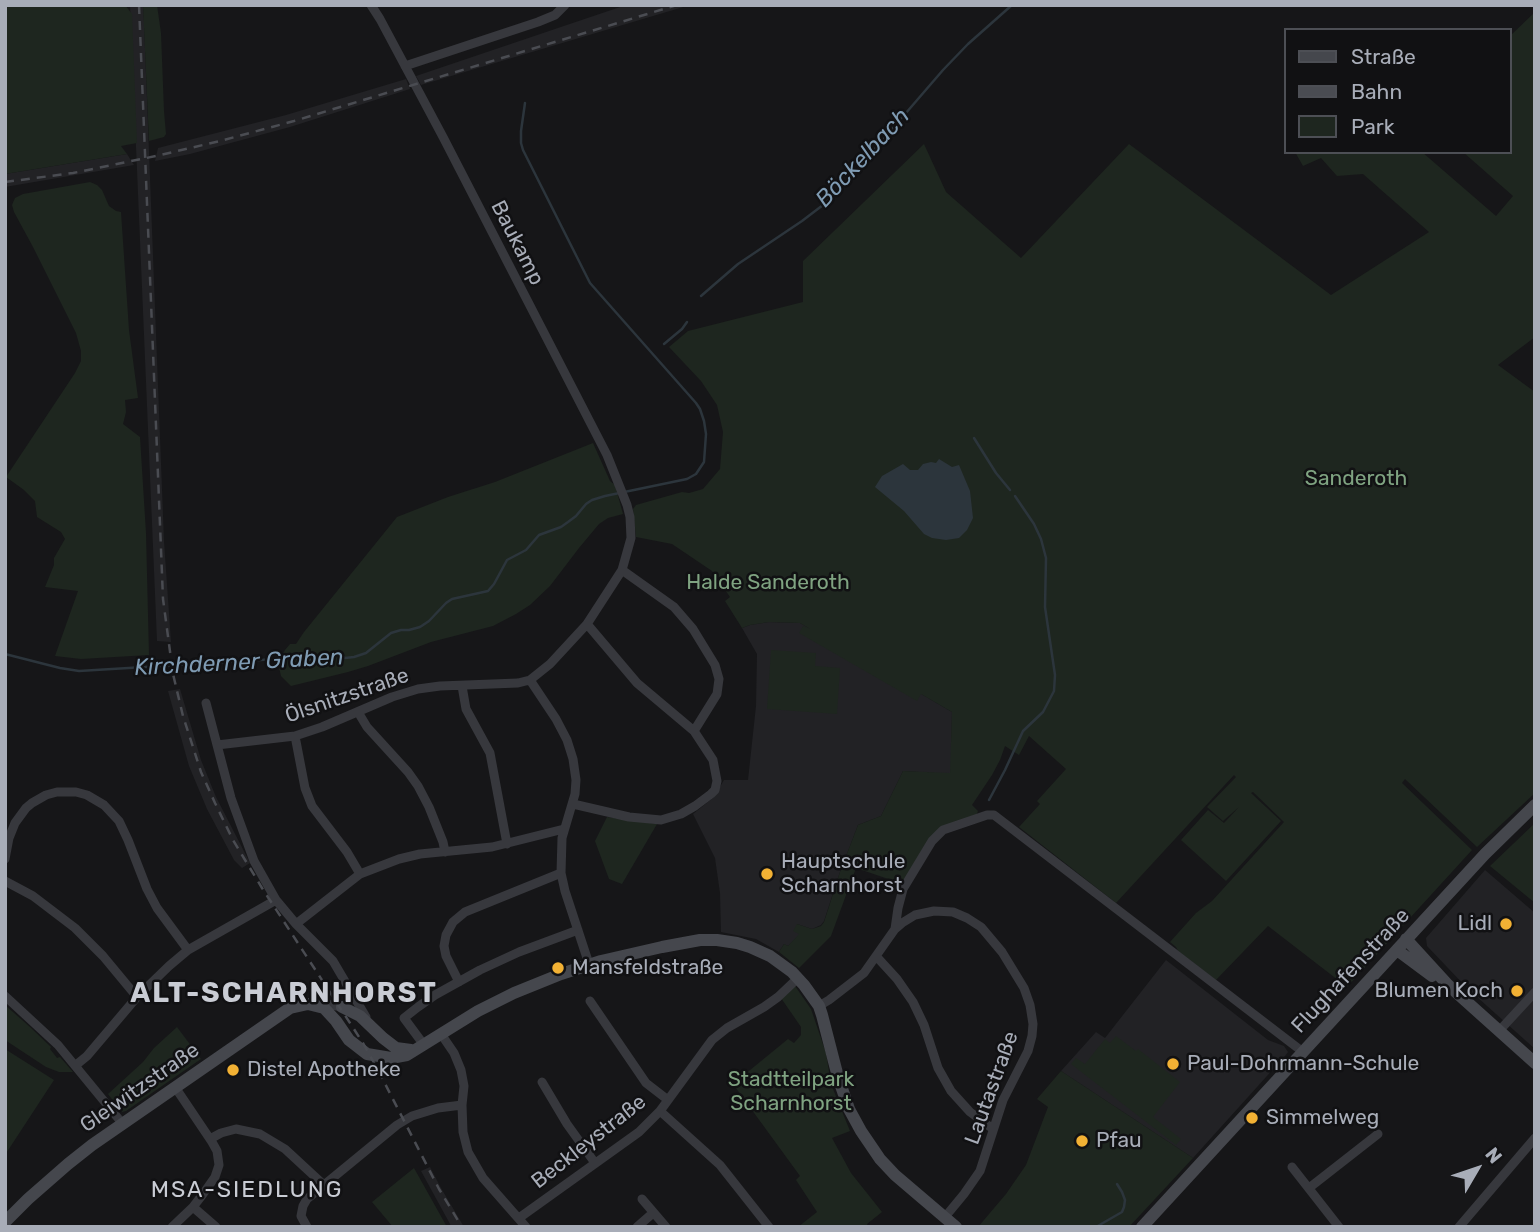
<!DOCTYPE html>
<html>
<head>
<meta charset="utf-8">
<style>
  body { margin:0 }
  #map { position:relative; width:1540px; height:1232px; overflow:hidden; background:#161618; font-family:Rubik,sans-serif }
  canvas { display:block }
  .frame { position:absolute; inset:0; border:7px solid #a8adb8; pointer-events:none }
  .legend { position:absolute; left:1284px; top:28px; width:228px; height:126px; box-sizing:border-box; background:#111113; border:2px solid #4d4f55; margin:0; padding:9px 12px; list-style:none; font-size:21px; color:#a8adb8 }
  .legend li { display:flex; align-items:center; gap:14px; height:35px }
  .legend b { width:35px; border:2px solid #4d4f55 }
  .north { position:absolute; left:1442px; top:1134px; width:70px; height:70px; -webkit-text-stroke:5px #111113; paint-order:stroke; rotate:51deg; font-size:19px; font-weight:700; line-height:28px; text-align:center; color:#a8adb8 }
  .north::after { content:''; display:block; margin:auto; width:24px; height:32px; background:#a8adb8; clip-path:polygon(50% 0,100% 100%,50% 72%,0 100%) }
</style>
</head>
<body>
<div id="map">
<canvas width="1540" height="1232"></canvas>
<div class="frame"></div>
<ul class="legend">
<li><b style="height:9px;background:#45474d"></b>Straße</li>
<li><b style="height:9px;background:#4a4c52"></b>Bahn</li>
<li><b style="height:19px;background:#1e261f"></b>Park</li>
</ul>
<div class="north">N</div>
</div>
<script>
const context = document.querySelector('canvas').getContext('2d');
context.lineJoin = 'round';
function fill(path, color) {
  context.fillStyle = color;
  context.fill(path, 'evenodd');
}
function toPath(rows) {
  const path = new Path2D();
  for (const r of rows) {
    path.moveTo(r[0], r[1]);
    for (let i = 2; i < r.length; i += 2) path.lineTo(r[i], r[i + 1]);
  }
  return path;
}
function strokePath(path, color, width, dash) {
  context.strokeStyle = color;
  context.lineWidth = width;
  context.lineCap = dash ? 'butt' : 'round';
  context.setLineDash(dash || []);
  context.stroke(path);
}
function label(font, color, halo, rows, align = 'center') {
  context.font = font + ' Rubik,sans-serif';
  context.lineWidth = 5;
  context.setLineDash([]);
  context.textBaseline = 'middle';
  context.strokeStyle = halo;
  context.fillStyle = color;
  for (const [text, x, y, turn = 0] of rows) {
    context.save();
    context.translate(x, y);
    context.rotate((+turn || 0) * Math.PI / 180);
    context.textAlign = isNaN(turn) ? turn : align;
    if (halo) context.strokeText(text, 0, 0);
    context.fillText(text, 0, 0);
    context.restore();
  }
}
fill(toPath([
  [130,5,143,5,144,22,164,541,171,642,157,641],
  [626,5,690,5,421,85,416,76],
  [406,79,410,89,290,127,190,154,155,161,158,148,286,115],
  [127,154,134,165,5,187,5,174],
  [769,622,800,623,952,712,951,774,903,771,881,816,858,825,840,872,824,921,821,925,812,929,797,924,800,934,788,946,784,944,779,952,756,939,721,932,720,893,715,858,693,814,714,797,724,780,748,780,756,706,757,654,742,628,750,625],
  [180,689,201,760,216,797,250,863,242,868,234,860,207,809,189,766,168,691],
  [1485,870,1535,913,1535,1049,1467,988,1427,946,1426,938],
  [1166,960,1268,1040,1284,1046,1288,1052,1285,1056,1193,1158,1061,1071,1096,1032,1105,1038],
  [430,1167,441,1188,464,1227,451,1227,450,1224,421,1171]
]), '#222225');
fill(toPath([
  [5,5,125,5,132,14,137,143,121,146,127,154,5,174],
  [143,5,157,5,161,33,164,111,166,134,164,137,149,141],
  [1535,12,1535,337,1498,365,1535,392,1535,793,1477,847,1405,779,1402,783,1472,850,1347,987,1268,926,1216,980,1178,951,1176,947,1170,942,1196,913,1212,901,1284,822,1253,792,1251,793,1281,821,1226,881,1181,840,1208,810,1224,823,1239,807,1223,821,1207,807,1236,777,1234,775,1116,903,1019,827,1040,804,1037,801,1066,769,1029,736,1019,755,1005,746,1000,760,992,775,972,805,978,811,976,816,942,828,903,884,856,868,831,936,799,968,779,952,784,944,788,946,799,934,793,931,797,924,812,929,821,926,824,922,840,872,858,825,881,816,903,771,950,773,952,712,921,694,917,701,799,633,803,626,810,629,800,623,769,622,750,625,742,628,725,601,730,597,712,571,672,544,636,537,633,509,636,505,682,492,689,493,703,489,720,469,723,432,717,405,701,381,669,347,688,331,803,302,803,261,924,144,946,192,1021,258,1129,144,1331,295,1429,232,1363,174,1337,176,1321,158,1303,166,1295,152,1422,152,1496,216,1513,196,1463,152,1510,152,1510,36],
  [90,182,97,185,102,190,109,206,116,211,121,212,129,330,138,398,125,400,126,412,123,424,140,437,146,533,149,655,81,659,55,656,78,591,45,587,54,565,54,558,65,539,61,532,37,517,35,501,24,490,6,477,75,373,81,361,81,351,76,333,33,247,14,212,12,205,15,198,23,194],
  [593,443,610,481,615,485,623,514,608,518,599,524,579,548,550,586,530,605,516,614,493,626,431,642,368,666,348,672,291,686,281,676,278,663,285,650,290,644,296,644,304,632,397,517,448,497,495,482],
  [771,650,816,653,815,666,840,668,837,714,767,709],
  [607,817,657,824,622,884,609,879,595,841],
  [1535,823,1535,903,1490,866],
  [795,986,811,1009,826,1053,831,1084,850,1131,832,1138,851,1173,882,1212,867,1224,868,1227,798,1227,817,1212,796,1180,800,1176,733,1084,788,1039,794,1043,801,1035,801,1027,781,998],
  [5,1005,30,1027,51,1047,50,1049,57,1058,60,1057,73,1072,59,1072,46,1067,5,1040],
  [177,1027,201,1059,126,1111,122,1112,108,1094,143,1062,154,1048],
  [1116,1036,1136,1051,1138,1049,1180,1082,1153,1117,1181,1139,1176,1145,1071,1064,1076,1058,1085,1064,1105,1039,1110,1043],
  [5,1049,54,1080,5,1155],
  [1061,1071,1193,1158,1129,1227,978,1227,1006,1194,1026,1165,1048,1107,1037,1099],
  [414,1168,447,1227,393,1227,372,1202]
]), '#1e261f');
fill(toPath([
  [939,459,952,467,959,465,970,491,973,518,967,530,959,538,946,540,932,538,924,534,904,511,875,487,882,476,903,464,910,470,918,470,923,464,931,462,936,463]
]), '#2c353c');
strokePath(toPath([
  [701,296,738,264,802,221,823,205,843,186,943,70,968,44,1012,5],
  [664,344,682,329,687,322],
  [974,438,996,473,1010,490],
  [5,654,60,668,79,671,293,658,319,661,334,655,342,656,345,658,354,657,366,653,391,633,401,630,409,630,420,627,429,621,446,603,452,599,488,591,494,584,507,560,526,550,539,535,561,527,568,522,576,516,586,504,592,500,605,496,687,479,696,474,704,462,706,434,704,421,700,409,696,403,590,283,523,150,521,143,521,131,525,103],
  [989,800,1005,770,1023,731,1043,712,1054,691,1055,675,1045,607,1046,558,1041,539,1034,524,1015,496],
  [1096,1227,1122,1212,1124,1207,1125,1200,1122,1192,1117,1184]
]), '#2c353c', 2.5);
strokePath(toPath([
  [405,66,538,22,555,15,565,5],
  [622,570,674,607,693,629,715,665,719,679,717,694,694,731],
  [530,680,556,719,567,740,573,759,576,780,575,794,562,838,561,873,565,891,589,964],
  [462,686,466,709,490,753,507,844],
  [206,703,231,798,254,861,276,900,296,924,333,961,366,1017],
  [358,712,367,727,408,772,418,786,429,807,443,842,445,852],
  [295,736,305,788,312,806,347,852,360,874],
  [217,745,295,736,322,727,392,697,418,689,440,686,518,683,530,680,550,664,587,624,622,570,631,538,630,517,627,505,607,455,443,137,380,19,371,5],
  [573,804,629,817,661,820,681,814,695,806,711,794,715,790,717,781,713,760,694,731,637,683,587,624],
  [5,859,9,838,15,823,26,808,32,803,46,795,57,792,76,792,87,795,104,805,119,821,128,840,147,889,157,908,188,950],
  [5,881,33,896,75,928,103,956,137,997],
  [296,924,360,874,399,859,420,854,492,847,564,829],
  [895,929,898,908,903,889,932,841,943,830,987,815,994,815,1303,1052],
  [876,956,897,979,913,1002,924,1025,938,1068,951,1091,970,1112,993,1129],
  [459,982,446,956,444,946,446,935,453,922,465,912,561,873],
  [5,996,58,1045,122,1123],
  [590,1001,646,1083,668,1100],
  [316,1002,342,1007],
  [819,1006,829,1000,864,973,895,929,902,923,915,915,934,911,953,912,967,918,981,927,1002,952,1024,988,1030,1005,1033,1024,1032,1036,1028,1051,1003,1100,980,1171,964,1194,945,1217],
  [1499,1031,1535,992],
  [441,1034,454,1053,461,1070,464,1086,462,1105,463,1132,468,1152,483,1178,526,1227],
  [424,1045,404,1018,418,1007,435,995,480,970,519,952,578,930],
  [76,1065,87,1056,137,997,169,966,188,950,276,900],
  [542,1082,567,1124,595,1163],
  [660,1111,720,1165,769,1227],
  [210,1139,221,1133,236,1129,260,1134,285,1149,325,1186],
  [1292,1167,1339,1227],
  [1309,1188,1378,1134],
  [642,1199,666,1227],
  [193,1207,216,1227],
  [519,1218,639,1132,660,1111,712,1040,727,1028,764,1007,778,997,798,978],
  [172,1227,193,1207,203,1194,215,1177,219,1165,217,1151,212,1142,175,1087],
  [307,1227,301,1216,303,1206,307,1199,397,1125,412,1116,438,1108,462,1105],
  [637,1227,653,1213],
  [1459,1227,1535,1138]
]), '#37383d', 9);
strokePath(toPath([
  [1406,939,1448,985,1535,1063],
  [1397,950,1432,976],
  [342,1007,360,1016,383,1038,396,1048,411,1050],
  [5,1222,28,1199,68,1164,92,1145,290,1008,308,1004,324,1008,336,1021,349,1040,367,1054,391,1058,407,1055,478,1011,514,993,561,974,601,961,662,947,700,940,717,940,737,943,750,947,770,956,792,972,804,985,819,1006,822,1015,838,1077,849,1109,861,1131,880,1159,895,1175,956,1227],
  [1142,1227,1485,854,1535,805]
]), '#45474d', 12);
strokePath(toPath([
  [139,5,163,599,173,674,183,716,201,772,215,803,233,840,262,888,363,1043,378,1070,439,1189,462,1227],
  [5,182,73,173,156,156,220,141,294,121,677,5]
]), '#4a4c52', 2.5, [9, 7]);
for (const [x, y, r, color] of [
  [767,874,7,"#f2b134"],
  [1506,924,7,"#f2b134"],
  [558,968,7,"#f2b134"],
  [1517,991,7,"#f2b134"],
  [1173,1064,7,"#f2b134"],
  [233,1070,7,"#f2b134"],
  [1252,1118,7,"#f2b134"],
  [1082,1141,7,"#f2b134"]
]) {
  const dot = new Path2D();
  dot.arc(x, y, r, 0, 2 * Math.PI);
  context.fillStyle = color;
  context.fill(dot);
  strokePath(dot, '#111113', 2.5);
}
label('21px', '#a8adb8', '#111113', [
  ["Baukamp",517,243,63],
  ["Ölsnitzstraße",347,696,-19],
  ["Flughafenstraße",1351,971,-47],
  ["Gleiwitzstraße",140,1088,-35],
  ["Lautastraße",992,1088,-70],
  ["Beckleystraße",589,1142,-38]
]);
label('21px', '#7fa381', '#111113', [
  ["Sanderoth",1356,479],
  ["Halde Sanderoth",768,583],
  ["Stadtteilpark",791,1080],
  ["Scharnhorst",791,1104]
]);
label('21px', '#a8adb8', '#111113', [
  ["Hauptschule",781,862],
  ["Scharnhorst",781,886],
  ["Lidl",1492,924,"right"],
  ["Mansfeldstraße",572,968],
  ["Blumen Koch",1503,991,"right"],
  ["Paul-Dohrmann-Schule",1187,1064],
  ["Distel Apotheke",247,1070],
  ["Simmelweg",1266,1118],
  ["Pfau",1096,1141]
], 'left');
label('italic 23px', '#7f9bb3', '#111113', [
  ["Böckelbach",863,158,-47],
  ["Kirchderner Graben",239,663,-3]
]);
context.letterSpacing = '2px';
label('23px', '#c9ccd4', '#111113', [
  ["MSA-SIEDLUNG",247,1190]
]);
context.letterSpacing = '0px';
context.letterSpacing = '2px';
label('bold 28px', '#c9ccd4', '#111113', [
  ["ALT-SCHARNHORST",284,994]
]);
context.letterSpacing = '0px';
</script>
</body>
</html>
